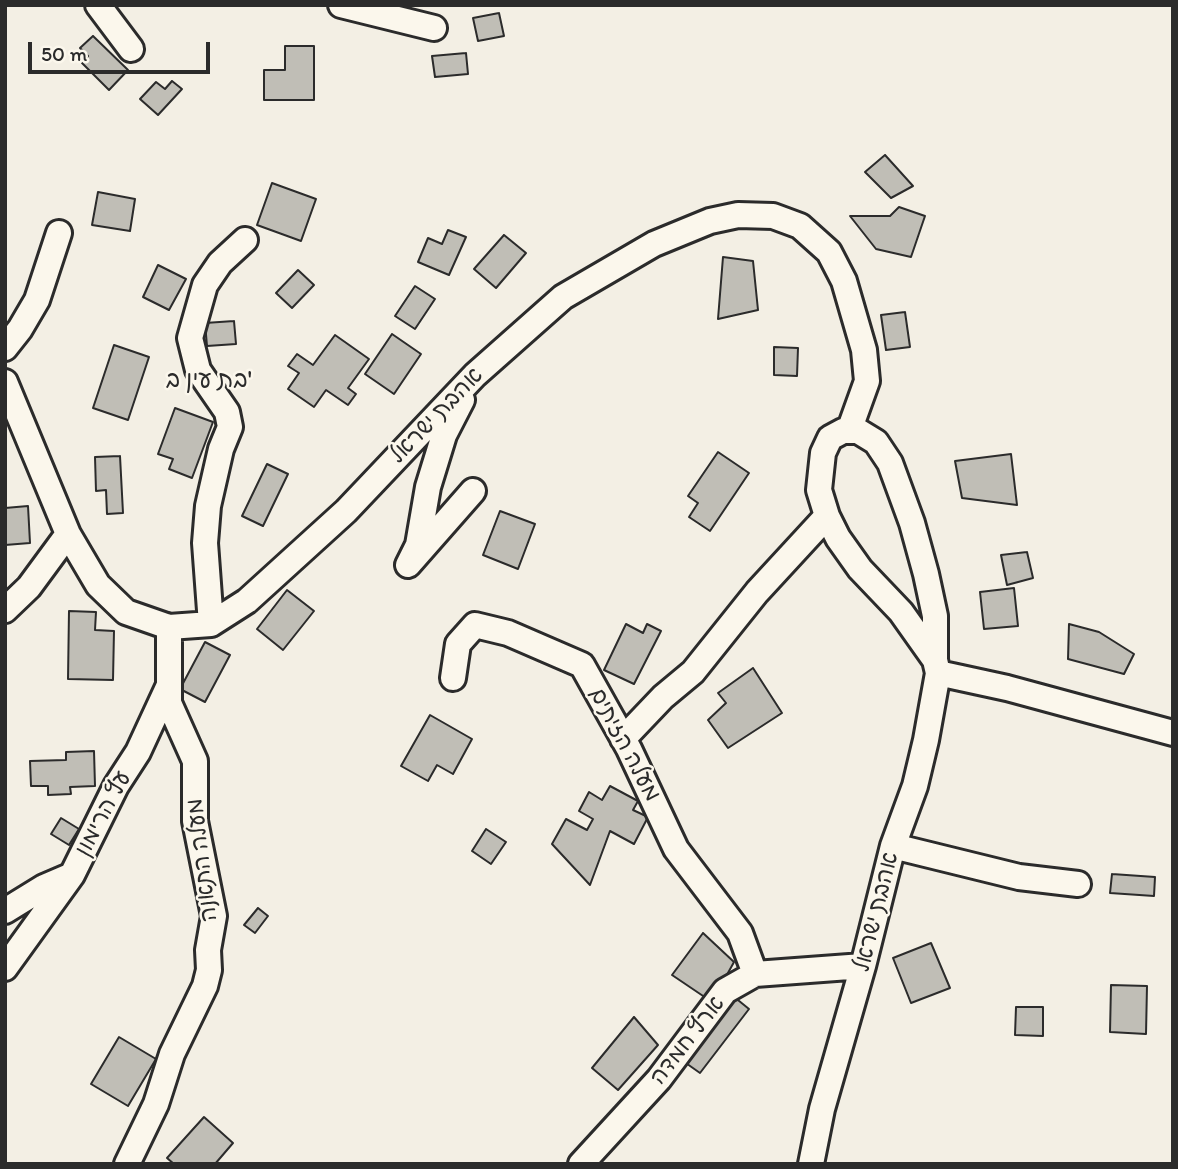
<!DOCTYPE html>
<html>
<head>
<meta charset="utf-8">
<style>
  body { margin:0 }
  #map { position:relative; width:1178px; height:1169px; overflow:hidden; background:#f3efe4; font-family:Itim,sans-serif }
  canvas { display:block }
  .frame { position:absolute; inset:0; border:7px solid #2b2b2b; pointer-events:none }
  .scale { position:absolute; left:28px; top:42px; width:182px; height:32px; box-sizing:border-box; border:4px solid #2b2b2b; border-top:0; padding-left:9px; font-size:21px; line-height:24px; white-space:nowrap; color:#2b2b2b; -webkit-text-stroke:5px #fbf7ec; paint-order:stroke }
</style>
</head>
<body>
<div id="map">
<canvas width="1178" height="1169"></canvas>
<div class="frame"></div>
<div class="scale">50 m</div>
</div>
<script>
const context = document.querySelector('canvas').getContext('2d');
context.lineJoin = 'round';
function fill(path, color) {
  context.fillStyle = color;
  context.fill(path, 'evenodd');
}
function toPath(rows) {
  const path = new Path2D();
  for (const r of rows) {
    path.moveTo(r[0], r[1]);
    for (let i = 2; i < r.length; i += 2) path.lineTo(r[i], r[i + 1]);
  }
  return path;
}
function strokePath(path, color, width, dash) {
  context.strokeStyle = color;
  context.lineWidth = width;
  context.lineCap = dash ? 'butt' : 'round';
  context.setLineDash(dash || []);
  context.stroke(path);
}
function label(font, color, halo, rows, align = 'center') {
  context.font = font + ' Itim,"Playpen Sans Hebrew",sans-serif';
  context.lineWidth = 5;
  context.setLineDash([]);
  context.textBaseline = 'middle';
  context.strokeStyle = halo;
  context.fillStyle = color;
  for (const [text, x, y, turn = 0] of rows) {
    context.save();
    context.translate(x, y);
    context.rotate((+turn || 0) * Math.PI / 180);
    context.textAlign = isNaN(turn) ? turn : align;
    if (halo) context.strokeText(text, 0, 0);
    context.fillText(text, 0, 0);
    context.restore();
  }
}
const building = toPath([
  [499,13,504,36,478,41,473,18,499,13],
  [93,36,128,70,109,90,82,63,88,56,80,48,93,36],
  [285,46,314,46,314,100,264,100,264,70,285,70,285,46],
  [466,53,468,74,435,77,432,56,466,53],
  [172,81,182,89,158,115,140,99,156,82,165,89,172,81],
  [885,155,913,186,891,198,865,172,885,155],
  [272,183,316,199,301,241,257,225,272,183],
  [98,192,135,199,130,231,92,225,98,192],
  [899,207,925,216,911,257,876,249,850,216,890,216,899,207],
  [448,230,466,237,449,275,418,262,428,238,442,244,448,230],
  [504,235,526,253,496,288,474,269,504,235],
  [723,257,753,261,758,310,718,319,723,257],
  [158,265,186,279,169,310,143,297,158,265],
  [298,270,314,285,292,308,276,293,298,270],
  [415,286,435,299,415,329,395,316,415,286],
  [905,312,910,347,886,350,881,315,905,312],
  [234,321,236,344,207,346,205,323,234,321],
  [392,334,421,354,394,394,365,374,392,334],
  [335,335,369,359,348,388,356,394,348,405,326,390,314,407,288,389,299,373,288,366,297,354,313,365,335,335],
  [114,345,149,357,128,420,93,408,114,345],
  [774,347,798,348,797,376,774,375,774,347],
  [175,408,213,422,192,478,169,469,173,459,158,454,175,408],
  [718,452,749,473,710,531,689,517,698,503,688,496,718,452],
  [1011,454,1017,505,962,498,955,461,1011,454],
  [120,456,123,513,107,514,106,490,96,491,95,457,120,456],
  [267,464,288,474,263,526,242,516,267,464],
  [28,506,30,543,5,545,5,508,28,506],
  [500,511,535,524,518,569,483,555,500,511],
  [1027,552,1033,578,1007,585,1001,555,1027,552],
  [1014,588,1018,626,984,629,980,592,1014,588],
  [287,590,314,611,283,650,257,629,287,590],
  [69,611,96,612,95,630,114,631,113,680,68,679,69,611],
  [626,624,643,633,647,624,661,631,634,684,604,670,626,624],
  [1069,624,1099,632,1134,654,1124,674,1068,659,1069,624],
  [205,642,230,655,205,702,180,689,205,642],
  [753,668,782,713,728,748,708,720,726,703,718,693,753,668],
  [430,715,472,739,453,774,437,765,428,781,401,766,430,715],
  [94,751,95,786,70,787,71,794,48,795,48,786,31,786,30,761,66,760,66,752,94,751],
  [610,786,638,801,633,810,648,817,634,844,610,831,590,885,552,844,566,819,587,830,593,819,579,811,589,792,602,800,610,786],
  [61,818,79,829,69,845,51,834,61,818],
  [486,829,506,842,491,864,472,851,486,829],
  [1112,874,1155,877,1154,896,1110,893,1112,874],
  [258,908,268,916,255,933,244,925,258,908],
  [703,933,734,962,712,1002,672,975,703,933],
  [931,943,950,988,911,1003,893,958,931,943],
  [1111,985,1147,986,1146,1034,1110,1032,1111,985],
  [733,996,749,1009,700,1073,683,1061,733,996],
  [1016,1007,1043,1007,1043,1036,1015,1035,1016,1007],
  [634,1017,658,1045,618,1090,592,1068,634,1017],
  [119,1037,156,1059,128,1106,91,1084,119,1037],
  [204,1117,233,1143,215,1164,174,1164,167,1158,204,1117]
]);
fill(building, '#c0beb6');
strokePath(building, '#2b2b2b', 2);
const minor = toPath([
  [98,5,131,49],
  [341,5,434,28],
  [5,348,20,329,37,300,59,233],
  [5,382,68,534,98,585,126,612,169,627,211,624,247,601,346,511,475,375,563,297,654,244,710,221,738,215,773,216,800,226,829,252,844,281,864,350,867,381,849,431],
  [462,400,444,435,428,487,418,545,408,565,473,491],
  [5,610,29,587,68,534],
  [211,624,205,543,208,506,221,449,230,427,227,412,198,370,190,338,205,285,220,263,245,240],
  [938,673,1007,688,1173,733],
  [453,678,458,644,475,625,508,633,582,665,629,749,676,849,740,933,755,974],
  [623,739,663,697,693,672,757,592,827,516],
  [893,846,1019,877,1078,884],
  [5,911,44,887,72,875,116,786,138,752,169,685],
  [5,968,72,875],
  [127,1164,156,1104,172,1054,205,986,209,970,208,950,214,916,195,821,195,761,169,703,169,627],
  [581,1164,659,1079,725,991,755,974,863,966],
  [811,1164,822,1109,863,966,893,846,915,786,926,740,938,673,935,660,935,616,926,574,912,523,890,463,876,442,858,431,843,431,830,438,823,453,819,490,827,516,838,538,860,569,901,612,935,660]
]);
strokePath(minor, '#2b2b2b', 30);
strokePath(minor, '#fbf7ec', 24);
label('23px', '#2b2b2b', '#fbf7ec', [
  ["אהבת ישראל",437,416,-46],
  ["מעלה הזיתים",624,745,62],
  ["עץ הרימון",104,814,-62],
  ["מעלה התאנה",203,860,-97],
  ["אהבת ישראל",877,912,-76],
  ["ארץ חמדה",688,1041,-52]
]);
label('24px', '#2b2b2b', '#fbf7ec', [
  ["בת עין ב'",209,381]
]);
</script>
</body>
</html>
